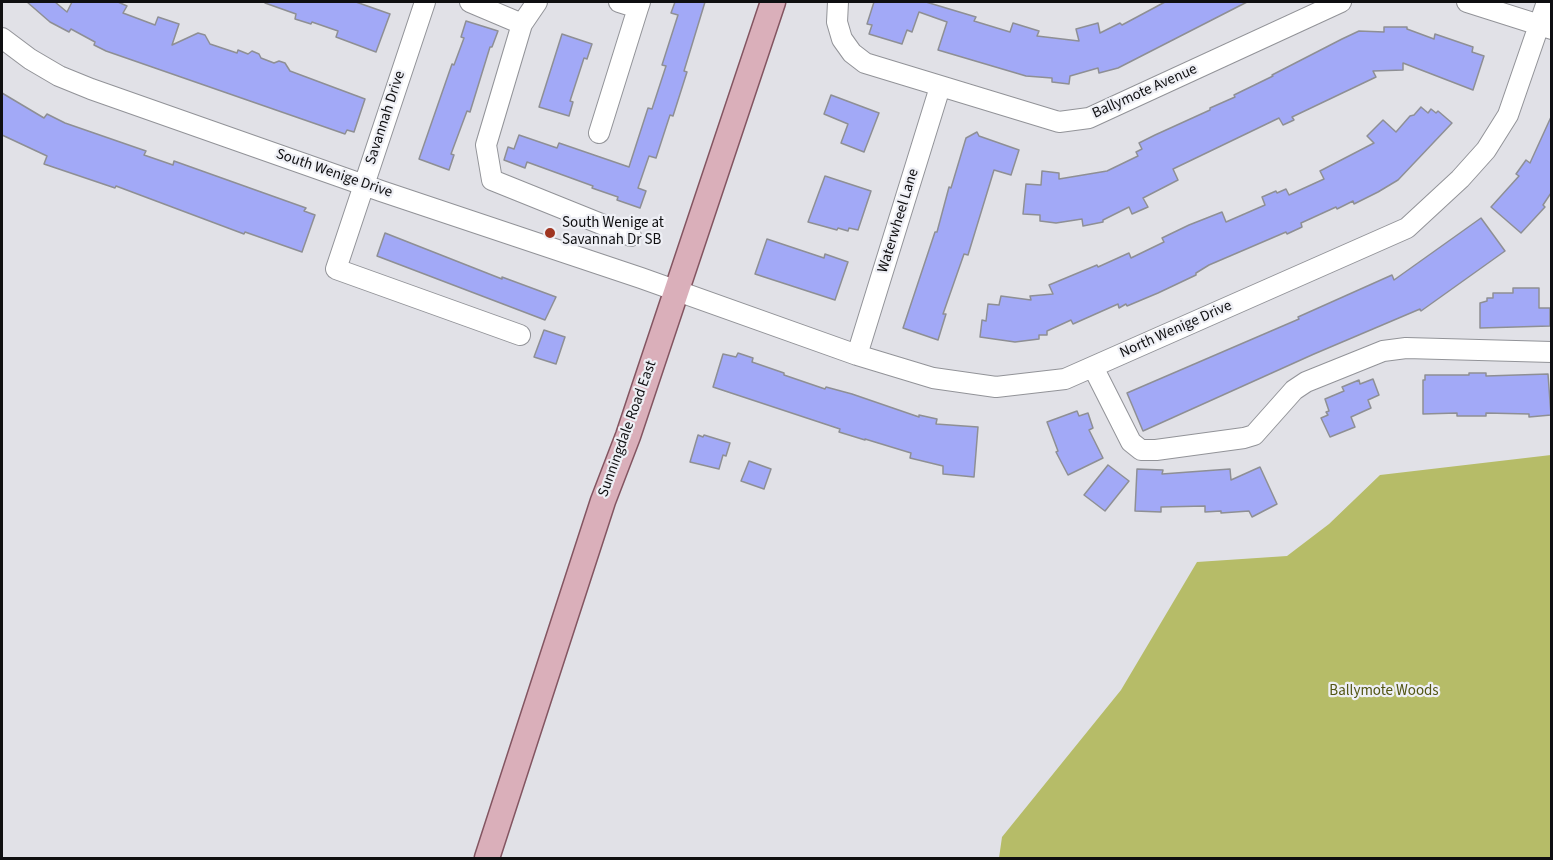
<!DOCTYPE html>
<html>
<head>
<meta charset="utf-8">
<style>
  body { margin:0 }
  #map { position:relative; width:1553px; height:860px; overflow:hidden; background:#e1e1e7; font-family:"Source Sans 3",sans-serif }
  canvas { display:block }
  .frame { position:absolute; inset:0; border:3px solid #0f0f11; pointer-events:none }
</style>
</head>
<body>
<div id="map">
<canvas width="1553" height="860"></canvas>
<div class="frame"></div>
</div>
<script>
const context = document.querySelector('canvas').getContext('2d');
context.lineJoin = 'round';
function fill(path, color) {
  context.fillStyle = color;
  context.fill(path, 'evenodd');
}
function toPath(rows) {
  const path = new Path2D();
  for (const r of rows) {
    path.moveTo(r[0], r[1]);
    for (let i = 2; i < r.length; i += 2) path.lineTo(r[i], r[i + 1]);
  }
  return path;
}
function strokePath(path, color, width, dash) {
  context.strokeStyle = color;
  context.lineWidth = width;
  context.lineCap = dash ? 'butt' : 'round';
  context.setLineDash(dash || []);
  context.stroke(path);
}
function label(font, color, halo, rows, align = 'center') {
  context.font = font + ' "Source Sans 3",sans-serif';
  context.lineWidth = 4.5;
  context.setLineDash([]);
  context.textBaseline = 'middle';
  context.strokeStyle = halo;
  context.fillStyle = color;
  for (const [text, x, y, turn = 0] of rows) {
    context.save();
    context.translate(x, y);
    context.rotate((+turn || 0) * Math.PI / 180);
    context.textAlign = isNaN(turn) ? turn : align;
    if (halo) context.strokeText(text, 0, 0);
    context.fillText(text, 0, 0);
    context.restore();
  }
}
fill(toPath([
  [1551,455,1551,858,999,858,1002,837,1121,690,1197,562,1287,556,1329,524,1380,475]
]), '#b6bc68');
const building = toPath([
  [27,2,55,2,67,12,72,2,118,2,127,6,123,13,155,25,158,17,179,24,172,45,198,33,205,35,210,44,237,53,238,50,248,54,252,51,259,54,261,58,274,63,279,61,285,63,290,71,365,99,354,132,347,130,345,134,106,51,94,45,95,42,71,29,69,32,50,22,27,2],
  [265,2,356,2,390,14,376,52,336,37,338,31,312,22,311,24,295,19,296,14,265,3,265,2],
  [675,2,705,2,684,71,687,72,673,116,670,115,656,158,649,156,638,188,646,191,640,208,617,200,618,197,592,188,593,186,527,162,525,168,504,160,508,147,514,149,519,135,557,148,559,143,629,167,648,108,652,109,666,66,662,65,678,15,671,13,675,2],
  [874,2,926,2,976,17,974,21,1010,32,1013,23,1039,31,1037,36,1079,41,1076,29,1098,23,1100,33,1120,23,1122,25,1165,2,1247,2,1118,68,1099,73,1098,68,1070,76,1069,84,1052,82,1052,78,1026,76,938,50,947,22,919,12,912,32,907,30,902,44,869,34,872,25,867,24,874,2],
  [466,21,498,31,492,47,490,47,470,112,467,111,451,154,454,155,449,170,419,159,452,64,454,65,464,38,461,37,466,21],
  [1384,27,1407,27,1407,29,1434,39,1435,34,1473,47,1472,52,1484,56,1473,90,1403,63,1403,70,1373,71,1376,77,1292,117,1294,120,1283,125,1279,118,1173,169,1178,180,1143,198,1148,207,1132,214,1129,207,1103,220,1103,222,1083,226,1082,219,1056,223,1040,221,1040,215,1023,214,1026,184,1041,185,1042,171,1059,173,1059,179,1107,171,1138,156,1136,152,1142,149,1139,143,1155,135,1210,110,1210,108,1235,97,1234,95,1273,76,1272,75,1342,39,1359,31,1384,32,1384,27],
  [562,34,592,44,587,59,584,58,570,101,573,102,569,116,539,107,562,34],
  [2,93,44,118,47,114,65,123,146,151,144,155,173,165,174,161,306,208,304,211,315,215,302,252,245,232,244,234,116,186,115,188,44,164,47,156,2,135,2,93],
  [831,95,879,113,864,152,841,143,848,124,824,114,831,95],
  [1421,107,1428,113,1431,109,1436,113,1438,111,1452,123,1398,180,1378,192,1354,204,1353,201,1337,209,1336,207,1301,223,1302,227,1287,234,1286,232,1209,265,1196,273,1196,275,1158,293,1127,306,1126,304,1119,308,1118,304,1073,324,1071,320,1047,331,1047,335,1039,335,1039,339,1015,342,980,337,982,320,986,321,988,304,999,305,1001,296,1031,300,1030,296,1053,294,1049,285,1097,265,1098,267,1129,253,1131,258,1164,242,1162,238,1189,225,1222,212,1226,222,1265,205,1262,197,1276,191,1277,193,1286,189,1289,195,1324,179,1320,171,1374,143,1367,136,1383,120,1396,132,1410,116,1414,115,1421,107],
  [1551,117,1551,193,1543,205,1545,207,1521,233,1491,207,1519,176,1516,174,1526,160,1530,163,1551,117],
  [977,132,979,136,1019,150,1011,175,994,170,968,255,964,254,943,314,946,314,938,340,903,328,935,232,937,232,949,187,951,188,966,138,977,132],
  [825,176,871,191,858,230,849,228,848,231,838,228,837,230,808,222,825,176],
  [1481,218,1505,251,1421,311,1420,309,1314,354,1143,431,1127,393,1299,319,1298,317,1392,275,1394,280,1481,218],
  [385,233,502,279,502,277,556,297,545,320,377,256,385,233],
  [767,239,824,258,825,254,848,262,835,300,755,274,767,239],
  [1513,288,1539,288,1539,308,1550,308,1550,326,1480,328,1480,303,1487,301,1487,298,1493,298,1493,293,1513,293,1513,288],
  [544,330,565,337,556,364,534,357,544,330],
  [738,353,753,358,752,362,784,373,784,375,825,389,826,387,852,394,919,417,919,415,937,419,936,424,978,427,974,477,943,474,943,466,910,458,911,453,865,439,865,440,839,432,840,429,713,387,723,354,736,357,738,353],
  [1469,373,1486,373,1486,376,1548,374,1551,415,1529,417,1529,414,1486,413,1486,416,1457,416,1457,413,1423,414,1423,380,1425,380,1425,375,1469,375,1469,373],
  [1373,379,1379,395,1368,400,1371,408,1351,417,1355,427,1330,437,1321,418,1328,415,1326,412,1329,411,1325,399,1344,391,1342,387,1359,380,1360,384,1373,379],
  [1077,411,1079,416,1088,413,1093,428,1089,430,1103,458,1068,475,1056,452,1058,451,1047,422,1077,411],
  [698,435,703,437,704,435,730,443,726,456,723,455,719,469,690,462,698,435],
  [749,461,771,469,764,489,741,481,749,461],
  [1108,465,1129,481,1105,511,1084,495,1108,465],
  [1260,467,1277,504,1252,517,1249,511,1221,513,1221,511,1205,512,1205,506,1161,507,1161,512,1135,511,1137,469,1163,470,1162,474,1230,469,1231,480,1260,467]
]);
fill(building, '#a2a9f7');
strokePath(building, '#8e8f94', 1.5);
const minor = toPath([
  [425,2,336,269,520,335],
  [470,2,522,24,486,145,492,180,631,236],
  [619,2,638,8,640,2],
  [838,2,837,22,842,39,852,53,865,63,1059,122,1089,118,1341,2],
  [1467,2,1552,29],
  [522,24,537,2],
  [2,38,30,59,59,76,91,89,381,191,641,278,857,355,933,378,996,387,1065,379,1407,228,1460,179,1486,150,1508,115,1547,2],
  [599,133,638,8],
  [857,355,940,87],
  [1093,367,1131,442,1141,450,1156,450,1244,438,1254,435,1294,390,1306,382,1383,351,1406,348,1552,352]
]);
const major = toPath([
  [487,858,603,501,628,436,773,2]
]);
strokePath(minor, '#929398', 22);
strokePath(major, '#835561', 27);
strokePath(minor, '#fff', 20);
strokePath(major, '#daafba', 24);
for (const [x, y, r, color] of [
  [550,233,6,"#9f3521"]
]) {
  const dot = new Path2D();
  dot.arc(x, y, r, 0, 2 * Math.PI);
  context.fillStyle = color;
  context.fill(dot);
  strokePath(dot, '#eeeff5', 2);
}
label('15px', '#0f0f11', '#eeeff5', [
  ["Ballymote Avenue",1145,92,-24],
  ["Savannah Drive",386,118,-72],
  ["South Wenige Drive",334,174,19],
  ["Waterwheel Lane",899,221,-73],
  ["North Wenige Drive",1176,330,-24],
  ["Sunningdale Road East",628,429,-70]
]);
label('15px', '#0f0f11', '#eeeff5', [
  ["South Wenige at",562,224],
  ["Savannah Dr SB",562,241]
], 'left');
label('15px', '#525513', '#eeeff5', [
  ["Ballymote Woods",1384,692]
]);
</script>
</body>
</html>
